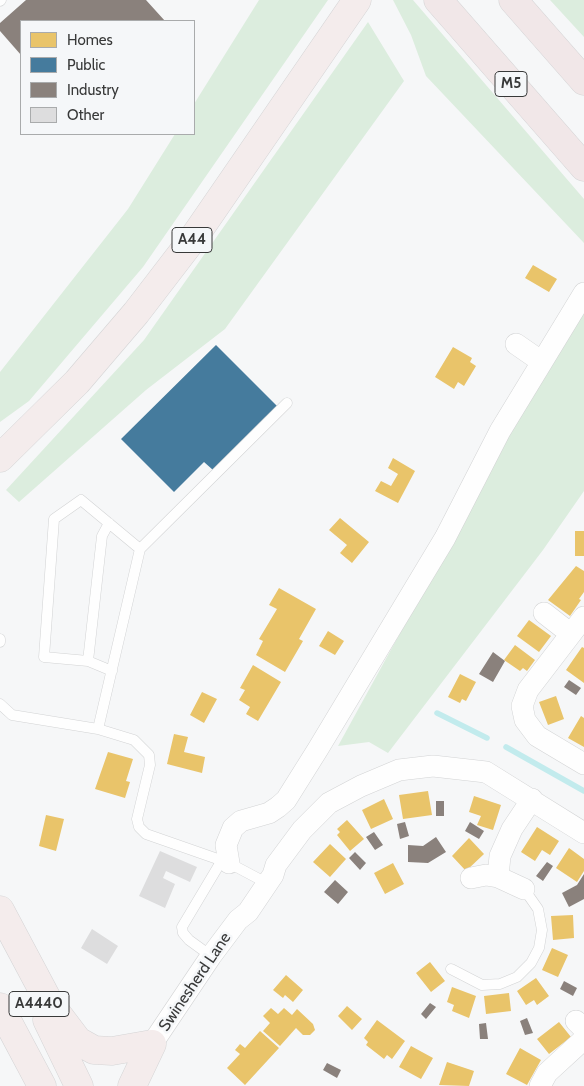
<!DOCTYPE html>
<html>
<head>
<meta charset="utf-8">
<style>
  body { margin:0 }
  #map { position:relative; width:584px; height:1086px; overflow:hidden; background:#f6f7f8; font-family:Cabin,sans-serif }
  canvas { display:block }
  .legend { position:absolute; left:20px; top:20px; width:175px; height:115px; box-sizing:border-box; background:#f5f7f9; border:1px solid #a9abac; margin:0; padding:6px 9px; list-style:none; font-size:15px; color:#383939 }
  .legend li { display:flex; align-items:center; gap:10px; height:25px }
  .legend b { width:25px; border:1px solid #a9abac }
</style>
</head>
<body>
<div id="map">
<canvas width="584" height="1086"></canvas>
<ul class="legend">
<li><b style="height:14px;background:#e9c46a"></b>Homes</li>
<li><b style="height:14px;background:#457b9d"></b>Public</li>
<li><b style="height:14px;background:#8a817c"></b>Industry</li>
<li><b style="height:14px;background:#ddddde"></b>Other</li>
</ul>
</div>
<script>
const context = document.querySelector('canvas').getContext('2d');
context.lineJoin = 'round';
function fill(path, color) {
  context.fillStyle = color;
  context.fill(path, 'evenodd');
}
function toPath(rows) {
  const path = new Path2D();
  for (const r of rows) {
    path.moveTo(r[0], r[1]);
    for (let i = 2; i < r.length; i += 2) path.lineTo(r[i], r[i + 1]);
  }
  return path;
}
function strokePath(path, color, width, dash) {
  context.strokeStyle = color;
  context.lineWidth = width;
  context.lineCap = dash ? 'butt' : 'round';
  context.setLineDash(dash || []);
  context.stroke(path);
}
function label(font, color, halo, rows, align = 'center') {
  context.font = font + ' Cabin,sans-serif';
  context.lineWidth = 5;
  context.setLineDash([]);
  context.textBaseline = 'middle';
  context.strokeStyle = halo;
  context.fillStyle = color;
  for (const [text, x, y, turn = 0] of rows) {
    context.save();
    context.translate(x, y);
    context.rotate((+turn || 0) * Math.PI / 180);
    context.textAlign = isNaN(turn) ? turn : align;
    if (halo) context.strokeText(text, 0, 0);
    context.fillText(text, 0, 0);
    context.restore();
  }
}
fill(toPath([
  [259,0,328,0,143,267,29,401,0,422,0,372,128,209,175,134,194,134,194,104],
  [393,0,413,0,584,199,584,243,426,76,411,35],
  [550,0,584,0,584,37],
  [368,22,404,81,225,329,146,390,19,502,6,490,144,340],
  [584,309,584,491,543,550,388,753,369,742,338,746,509,435]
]), '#dcedde');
fill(toPath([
  [533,265,557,279,549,292,525,278],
  [453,347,472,358,470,362,476,366,464,386,458,382,454,389,435,377],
  [393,458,415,471,398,503,375,491,381,481,391,486,398,474,388,468],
  [340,518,369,542,352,563,340,553,347,545,329,530],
  [575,531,584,531,584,556,575,556],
  [576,566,584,571,584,592,579,599,581,600,570,616,548,600],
  [279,588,316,609,299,639,303,641,285,672,256,655,263,641,259,639,277,609,269,605],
  [529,620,551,636,539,652,517,636],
  [328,631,344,641,335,655,319,646],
  [515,645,535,660,527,671,523,668,520,671,504,660],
  [582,647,584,648,584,683,566,670],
  [253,665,281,682,258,721,246,714,250,707,239,700,245,690,240,688],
  [460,674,476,682,466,701,462,699,460,703,448,697],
  [202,692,217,699,204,723,190,715],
  [556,696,564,719,548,725,539,702],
  [581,716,584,718,584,747,568,738],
  [174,734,188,737,184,752,205,757,202,773,167,764],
  [108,752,133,759,126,781,130,782,125,798,95,789],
  [428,791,432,815,403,819,399,795],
  [474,796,501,805,493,830,477,825,481,816,469,812],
  [384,799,393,819,371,829,362,810],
  [46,815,64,819,56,851,39,846],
  [347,820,364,839,350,851,337,835,340,832,337,829],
  [537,827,559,841,550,855,542,850,535,861,521,852],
  [469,838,484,854,466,871,452,856],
  [330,844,346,859,330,877,313,862],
  [569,848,584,859,584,871,577,882,556,868],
  [393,863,404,884,385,894,374,873],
  [573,915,574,938,553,940,551,916],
  [552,948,568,955,558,977,542,970],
  [430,962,445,981,431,992,416,973],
  [286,975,303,990,293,1002,285,995,283,998,273,990],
  [536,978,549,996,537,1005,534,1000,526,1005,517,991],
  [452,987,476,996,469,1018,452,1011,454,1005,447,1002],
  [509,993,511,1011,486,1014,484,996],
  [347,1006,362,1019,352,1030,338,1016],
  [271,1008,278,1014,284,1008,292,1015,297,1009,313,1024,315,1030,310,1035,303,1035,296,1028,280,1046,263,1031,270,1023,263,1016],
  [377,1020,405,1041,392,1059,387,1055,384,1059,366,1045,368,1042,364,1038],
  [559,1022,571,1037,549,1054,537,1039],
  [260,1031,279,1048,245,1085,227,1068,240,1054,235,1050,240,1044,245,1048],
  [411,1046,433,1058,421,1079,399,1067],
  [520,1048,541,1060,527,1085,506,1074],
  [447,1062,474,1071,469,1086,439,1085]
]), '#e9c46a');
fill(toPath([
  [216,345,277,406,213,470,204,462,174,492,121,439]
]), '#457b9d');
fill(toPath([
  [26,0,146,0,165,21,21,21,21,55,0,31,0,23],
  [493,652,505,661,493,682,479,674],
  [569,680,581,688,576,695,564,687],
  [436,801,444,801,444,816,436,816],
  [405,822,409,836,400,839,397,824],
  [470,822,484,831,479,839,465,831],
  [374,832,383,845,375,850,366,837],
  [436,837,446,852,428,863,408,862,408,845,423,846],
  [355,852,366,863,360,870,349,858],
  [547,862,553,866,543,881,536,876],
  [584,874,584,899,569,907,562,893,577,885],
  [335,880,348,892,338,904,324,892],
  [564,981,577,988,573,996,560,989],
  [430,1003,436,1007,426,1019,421,1014],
  [527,1018,533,1033,525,1035,520,1021],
  [486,1023,488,1039,480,1039,479,1024],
  [327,1063,341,1070,337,1078,323,1070]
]), '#8a817c');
strokePath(toPath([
  [437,713,487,738],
  [506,747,584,791]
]), '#c2ebed', 5.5);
fill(toPath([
  [160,851,197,867,190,882,166,871,163,878,175,884,165,908,139,896],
  [92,929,118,946,107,964,81,948]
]), '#ddddde');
const service = toPath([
  [0,1,1,0],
  [0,639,0,642],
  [88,661,102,536,109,523],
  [112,671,88,661,44,657,54,519,81,500,140,549],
  [0,704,12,715,98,729,134,740,149,755,150,765,137,819,139,827,146,834,229,863,261,880],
  [98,729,140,549,287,403],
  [211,956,189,940,183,933,182,927,222,860],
  [451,969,482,985,500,984,517,977,531,963,539,948,542,930,538,909,524,889]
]);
const minor = toPath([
  [516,344,542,362],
  [544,613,571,634],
  [584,617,528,690,522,706,525,720,537,736,584,764],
  [229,863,226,845,233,828,241,821,269,813,278,807,286,800,318,749,445,538,500,431,584,293],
  [498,877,500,856,512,829,532,799],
  [471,878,486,875,498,877,524,889],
  [576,1021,584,1029],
  [152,1044,211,956,238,920,248,912,273,875,276,865,302,830,329,803,361,786,399,770,433,766,486,772,584,833],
  [540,1086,547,1073,584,1039]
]);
const trunk = toPath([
  [0,458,77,382,136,313,192,240,357,0],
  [0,910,50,1004,78,1041,94,1050,112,1051,152,1044],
  [0,1007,42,1086],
  [47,1020,79,1086],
  [132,1086,152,1044]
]);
const motorway = toPath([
  [438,0,584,167],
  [513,0,584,81]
]);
strokePath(service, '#d2d3d4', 11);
strokePath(minor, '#d2d3d4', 22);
strokePath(trunk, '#d4d4d5', 29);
strokePath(motorway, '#d4d4d5', 29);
strokePath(service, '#fefefe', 10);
strokePath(minor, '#fefefe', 21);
strokePath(trunk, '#f4ecec', 28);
strokePath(motorway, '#f1e7e8', 28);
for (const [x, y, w] of [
  [511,84,32],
  [192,240,40],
  [39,1004,60]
]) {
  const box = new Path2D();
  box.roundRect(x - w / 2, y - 12.5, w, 25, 4);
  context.fillStyle = '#f5f7f9';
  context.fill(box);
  strokePath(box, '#383939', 1);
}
label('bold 15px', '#383939', null, [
  ["M5",511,84],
  ["A44",192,240],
  ["A4440",39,1004]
]);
label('16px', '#383939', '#f5f7f9', [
  ["Swinesherd Lane",195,982,-56]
]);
</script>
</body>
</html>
